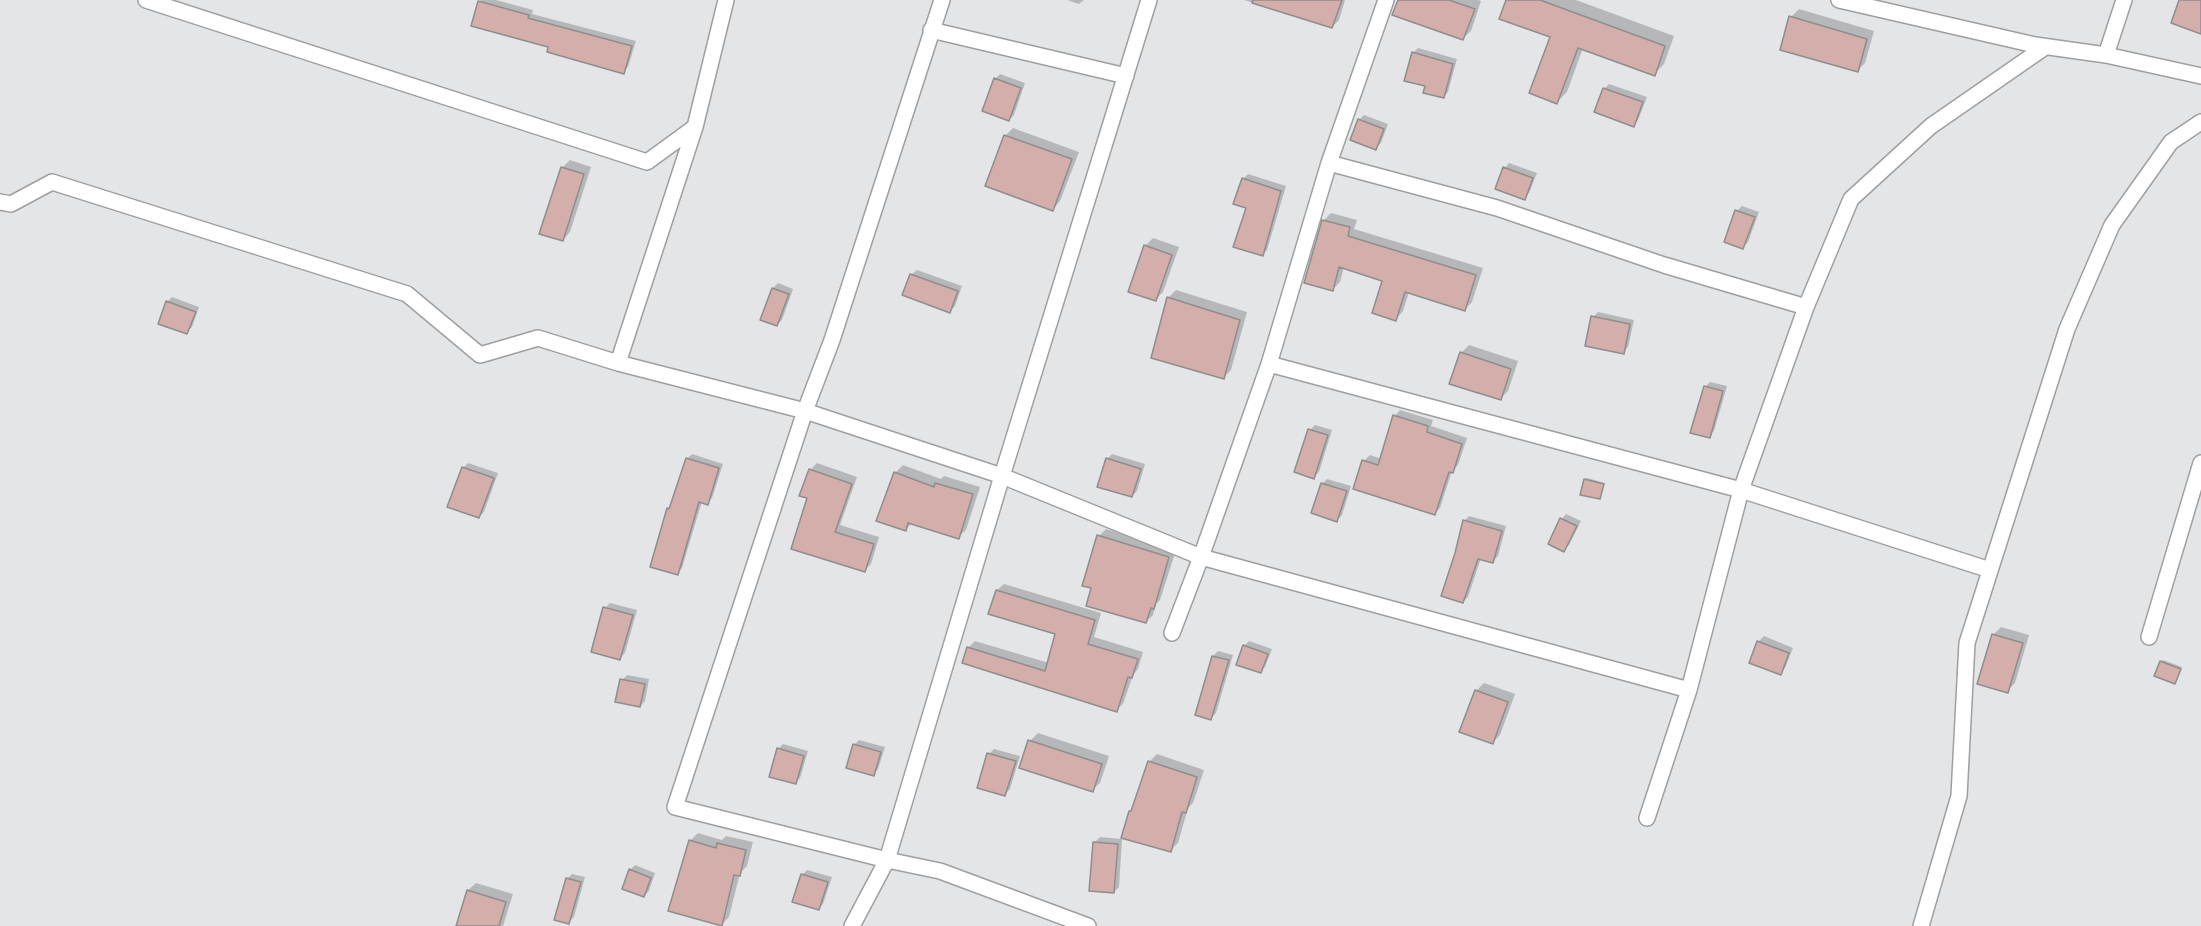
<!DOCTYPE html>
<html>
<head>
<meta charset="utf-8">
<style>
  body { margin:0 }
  canvas { display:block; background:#e4e5e6 }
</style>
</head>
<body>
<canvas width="2201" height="926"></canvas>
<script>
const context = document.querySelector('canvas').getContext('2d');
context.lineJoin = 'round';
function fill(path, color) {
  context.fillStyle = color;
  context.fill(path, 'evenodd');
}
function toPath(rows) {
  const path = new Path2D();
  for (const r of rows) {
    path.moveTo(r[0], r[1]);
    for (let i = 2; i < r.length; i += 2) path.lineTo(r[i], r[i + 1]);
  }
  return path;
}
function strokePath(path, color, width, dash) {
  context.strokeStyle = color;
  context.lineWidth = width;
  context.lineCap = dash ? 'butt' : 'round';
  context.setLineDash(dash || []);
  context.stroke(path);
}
fill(toPath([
  [481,0,496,0,533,10,532,14,636,41,628,67,623,72,550,46,479,2],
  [1067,0,1084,0,1079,4],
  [1244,0,1345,0,1339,20,1332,27],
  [1399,0,1478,0,1481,1,1471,31,1463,38],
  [1508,0,1576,0,1674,36,1664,64,1654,74,1583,48,1567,92,1557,102,1552,36],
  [1799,9,1874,31,1865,63,1857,71,1791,17],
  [1418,48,1457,59,1448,92,1443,97,1427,85,1413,53],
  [1000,74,1025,83,1014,115,1009,120,995,79],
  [1609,84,1647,97,1638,120,1633,125,1604,89],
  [1364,115,1388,124,1381,143,1376,148,1359,120],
  [1013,128,1079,152,1060,201,1053,209,987,185,1006,135],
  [570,160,591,167,570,232,563,240,562,168],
  [1509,163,1537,173,1529,193,1524,198,1505,168],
  [1248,174,1286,186,1267,250,1262,255,1248,207,1243,179],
  [1742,206,1759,212,1748,242,1743,247,1737,211],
  [1331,213,1357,220,1354,229,1483,268,1472,302,1465,309,1409,292,1403,311,1396,319,1384,280,1344,267,1340,282,1333,289,1323,221],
  [1153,238,1179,247,1163,292,1155,300,1145,246],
  [917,270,962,286,955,306,950,311,904,294,912,274],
  [778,283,793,289,782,320,777,325,762,319,773,288],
  [1176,290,1247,312,1231,370,1223,378,1168,298],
  [172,297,199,307,192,327,187,332,167,302],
  [1598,312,1634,320,1628,347,1623,352,1593,317],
  [1469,345,1518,361,1508,391,1500,399,1461,353],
  [1710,382,1727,386,1714,431,1709,436,1705,387],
  [1400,410,1433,420,1431,426,1467,438,1458,465,1452,471,1440,508,1434,514,1364,461,1370,455,1382,459,1395,416],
  [1315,425,1332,430,1319,472,1314,477,1310,430],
  [692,454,723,464,712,498,707,503,702,501,682,568,677,573,668,509,672,505,687,459],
  [1112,454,1145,464,1137,491,1132,496,1107,459],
  [468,463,498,473,484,512,479,517,463,468],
  [817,463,857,477,840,525,879,537,871,564,865,570,793,548,809,497,810,470],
  [903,465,941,479,944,476,980,487,966,530,958,537,912,523,905,530,895,473],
  [1587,478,1605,483,1600,498,1585,480],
  [1327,479,1351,486,1342,515,1337,520,1322,484],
  [1566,514,1581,521,1569,545,1564,550,1550,543,1562,519],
  [1469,516,1506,526,1498,556,1493,561,1481,558,1468,597,1463,602,1457,553,1464,521],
  [1106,529,1176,550,1160,600,1156,604,1153,615,1146,622,1093,587,1099,536],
  [1004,584,1101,613,1094,637,1143,652,1138,669,1133,675,1123,704,1116,710,968,648,975,641,1049,663,1057,633,997,590],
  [610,603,637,610,625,653,620,658,605,608],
  [2001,627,2029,635,2015,683,2007,691,1993,635],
  [1764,636,1793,648,1785,668,1780,673,1751,662,1759,641],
  [1249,641,1272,649,1265,667,1260,672,1244,646],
  [1218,651,1233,655,1216,713,1211,718,1213,656],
  [2163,660,2182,667,2175,683,2161,662],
  [627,675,649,679,645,701,640,706,622,680],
  [1484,683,1515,694,1500,735,1493,742,1476,691],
  [1038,733,1109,756,1100,783,1092,790,1030,741],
  [859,740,885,747,878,769,873,774,854,745],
  [783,744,808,751,800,778,795,783,778,749],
  [994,749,1020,756,1010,789,1005,794,989,754],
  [1157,754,1204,770,1193,803,1188,808,1178,843,1170,851,1130,812,1134,808,1149,762],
  [698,833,722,840,726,836,753,842,747,866,740,873,729,917,721,925,690,841],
  [1100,837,1122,839,1119,887,1114,892,1095,842],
  [635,865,655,873,649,891,644,896,630,870],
  [807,870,832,877,823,904,818,909,802,875],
  [572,874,585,877,574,917,569,922,567,879],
  [476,883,513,894,503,926,458,926,468,890]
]), '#0003');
const building = toPath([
  [1253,0,1342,0,1332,28,1252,3,1253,0],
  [1398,0,1449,0,1475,9,1463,40,1392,15,1398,0],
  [1506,0,1540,0,1665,46,1655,76,1578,48,1557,104,1529,93,1550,37,1499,19,1506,0],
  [2179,0,2201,0,2201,34,2171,23,2179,0],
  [478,1,529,15,528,18,632,46,624,74,547,52,548,47,471,26,478,1],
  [1789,16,1867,39,1858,72,1780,50,1789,16],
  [1412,52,1453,64,1444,98,1423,93,1425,86,1404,81,1412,52],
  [994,78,1021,88,1009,121,982,111,994,78],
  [1603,88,1643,102,1634,127,1594,112,1603,88],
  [1358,119,1384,129,1376,150,1350,140,1358,119],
  [1004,135,1072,159,1053,211,985,186,1004,135],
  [561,167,584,174,563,241,539,234,561,167],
  [1503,167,1533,178,1525,200,1495,189,1503,167],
  [1242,178,1281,191,1263,256,1233,247,1246,208,1233,204,1242,178],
  [1735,210,1755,217,1743,249,1724,242,1735,210],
  [1322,220,1350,227,1348,236,1476,275,1465,311,1405,292,1396,321,1372,313,1382,281,1339,267,1333,291,1304,283,1322,220],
  [1144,245,1172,255,1156,301,1128,292,1144,245],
  [910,274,958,291,950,313,902,295,910,274],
  [772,288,789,294,777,326,760,320,772,288],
  [1167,297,1240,320,1224,379,1151,358,1167,297],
  [166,301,196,312,187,334,158,324,166,301],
  [1591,316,1630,324,1624,354,1585,346,1591,316],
  [1460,352,1511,369,1501,400,1449,384,1460,352],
  [1704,386,1723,391,1710,438,1690,433,1704,386],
  [1393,415,1428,426,1427,432,1462,444,1453,473,1449,472,1435,515,1353,489,1362,460,1378,465,1393,415],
  [1308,429,1328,435,1314,479,1294,472,1308,429],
  [686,458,719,468,708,505,699,502,678,575,650,567,667,508,669,509,686,458],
  [1106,458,1141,469,1132,497,1097,487,1106,458],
  [462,467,494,478,479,518,447,507,462,467],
  [809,469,852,484,835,532,874,544,865,572,791,549,807,498,799,496,809,469],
  [894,472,934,487,935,483,973,494,959,539,908,523,906,531,876,521,894,472],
  [1584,479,1604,484,1600,499,1580,495,1584,479],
  [1321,483,1347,491,1337,522,1311,513,1321,483],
  [1560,518,1577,526,1564,552,1548,544,1560,518],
  [1463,520,1502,531,1493,563,1478,559,1463,603,1441,596,1455,553,1463,520],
  [1097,535,1169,557,1154,609,1151,608,1146,623,1086,606,1091,588,1082,586,1097,535],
  [996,590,1095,620,1088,644,1138,659,1132,678,1128,677,1117,712,962,663,967,647,1045,671,1055,634,988,614,996,590],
  [603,607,633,615,620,660,591,652,603,607],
  [1992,634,2023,643,2008,693,1977,684,1992,634],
  [1757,641,1789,653,1781,675,1749,663,1757,641],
  [1243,645,1268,654,1261,673,1236,665,1243,645],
  [1212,656,1229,660,1211,720,1195,715,1212,656],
  [2160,661,2181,669,2175,684,2154,676,2160,661],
  [620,679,645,684,640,707,615,702,620,679],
  [1475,690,1508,702,1493,744,1459,732,1475,690],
  [1028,740,1102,764,1093,792,1019,768,1028,740],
  [853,744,881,752,874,776,846,768,853,744],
  [777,748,804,756,796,784,769,777,777,748],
  [987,753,1016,761,1005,796,977,788,987,753],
  [1148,761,1197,777,1186,813,1182,812,1171,852,1121,838,1129,811,1131,811,1148,761],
  [689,840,716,848,717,843,746,850,740,876,734,875,722,926,668,911,689,840],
  [1093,842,1118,844,1114,893,1089,891,1093,842],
  [629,869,651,878,644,897,622,889,629,869],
  [801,874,828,882,819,910,792,902,801,874],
  [566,878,581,882,569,924,554,920,566,878],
  [467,890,506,902,499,926,456,926,467,890]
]);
fill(building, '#d3aeaa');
strokePath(building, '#8f8d8d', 1.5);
const minor = toPath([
  [146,0,647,162,695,127],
  [942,0,832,340,805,411,675,807,887,860,940,871,1088,926],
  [1839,0,2035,45,2106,55,2201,76],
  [931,30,1126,76],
  [2106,55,2124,0],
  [1329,163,1497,208,1664,265,1806,307],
  [0,202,11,204,52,182,407,294,480,355,538,338,618,363,805,411,1002,476,1201,557,1689,690],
  [618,363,695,127,726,0],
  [1269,364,1741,490,1990,570],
  [1172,633,1201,557,1269,364,1329,163,1386,0],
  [2149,637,2201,463],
  [1647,818,1689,690,1741,490,1806,307,1851,199,1931,126,2045,47],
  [852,926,887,860,1002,476,1149,0],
  [1921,926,1959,796,1967,643,2067,329,2112,225,2171,142,2201,122]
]);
strokePath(minor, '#9e9fa0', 18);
strokePath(minor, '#fff', 15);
</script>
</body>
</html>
